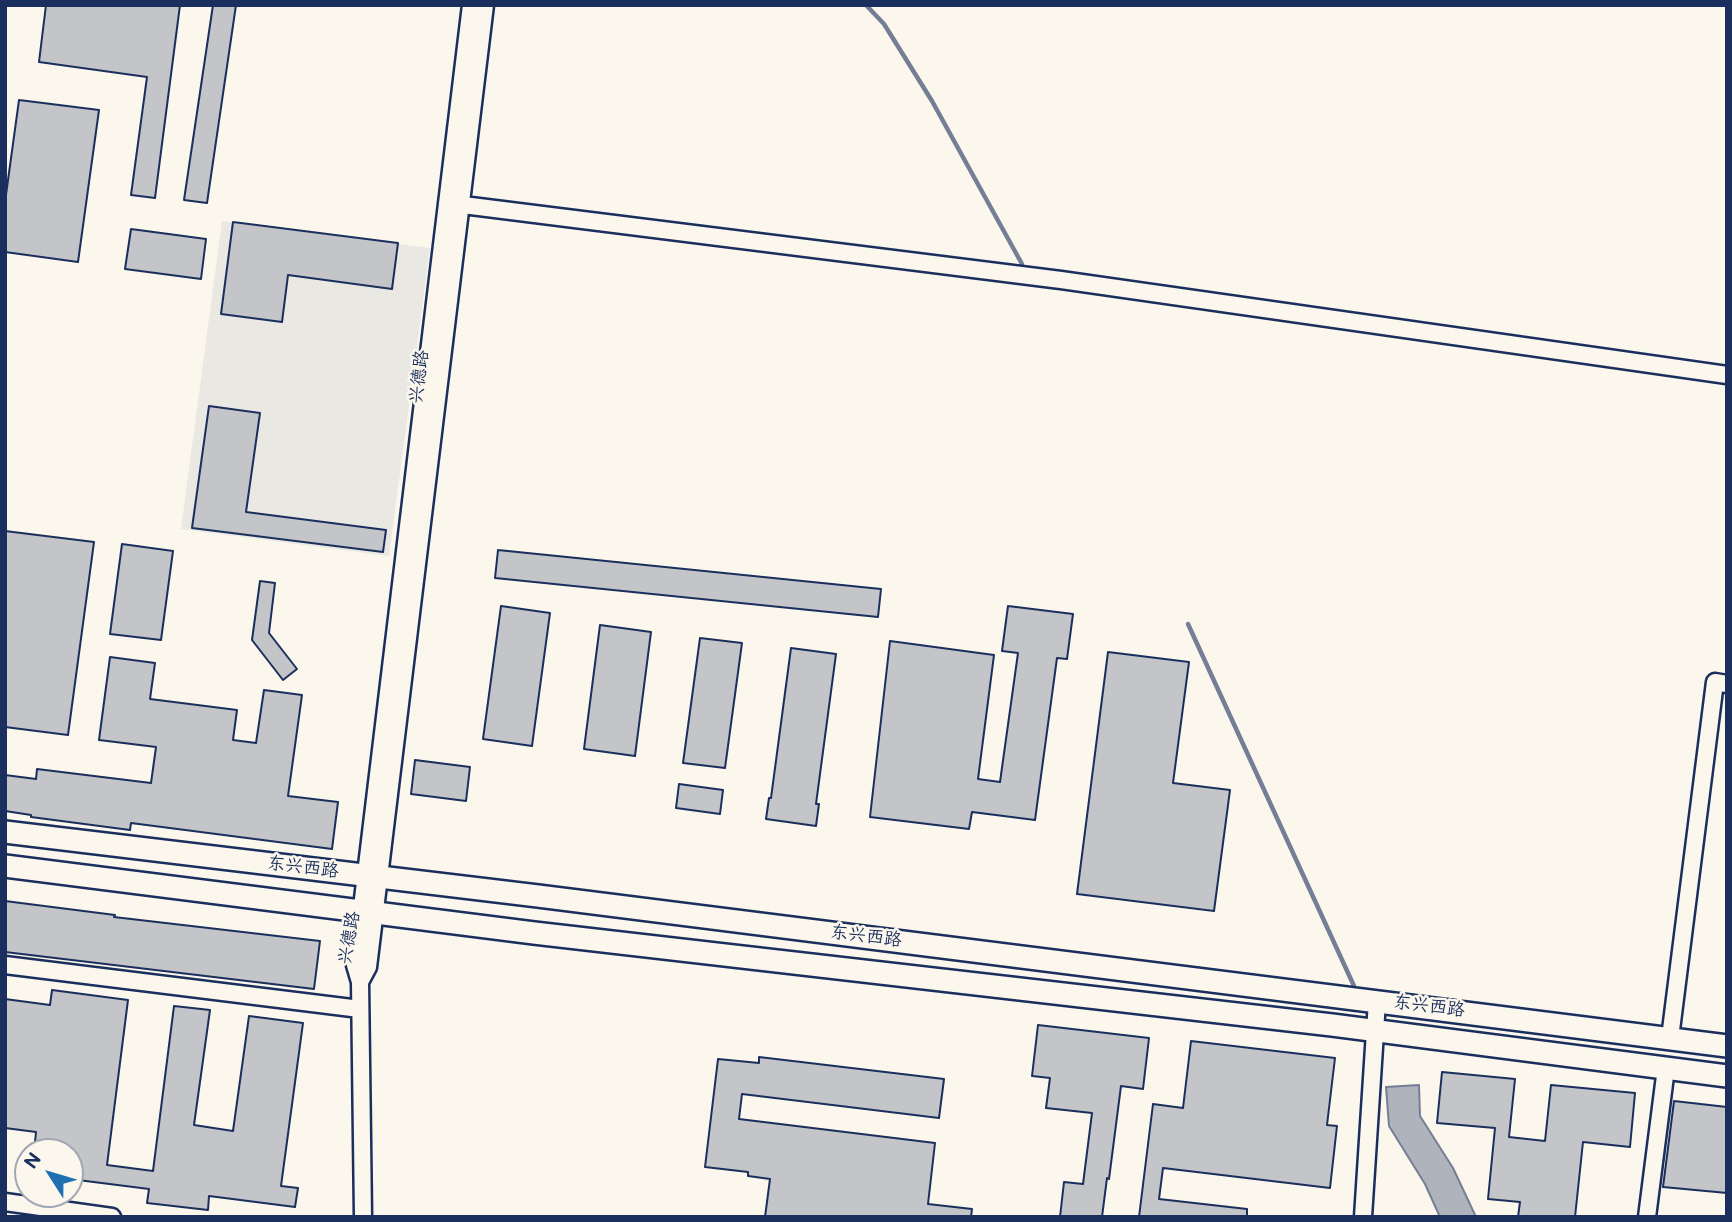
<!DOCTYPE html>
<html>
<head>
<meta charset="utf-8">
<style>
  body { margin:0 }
  #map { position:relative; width:1732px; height:1222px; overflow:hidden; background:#fbf7ec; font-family:"Balsamiq Sans",sans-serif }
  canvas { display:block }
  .frame { position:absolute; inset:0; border:7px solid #1b2f5e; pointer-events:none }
  .north { position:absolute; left:14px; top:1138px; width:70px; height:70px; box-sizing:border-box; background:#fbf7ec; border:2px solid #a1a7b3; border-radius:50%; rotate:307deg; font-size:19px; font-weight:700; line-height:28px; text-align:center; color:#1b2f5e }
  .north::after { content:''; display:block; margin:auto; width:24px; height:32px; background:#1f6fb2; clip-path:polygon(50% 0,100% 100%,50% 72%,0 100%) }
</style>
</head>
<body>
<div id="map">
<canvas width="1732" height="1222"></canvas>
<div class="frame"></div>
<div class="north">N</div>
</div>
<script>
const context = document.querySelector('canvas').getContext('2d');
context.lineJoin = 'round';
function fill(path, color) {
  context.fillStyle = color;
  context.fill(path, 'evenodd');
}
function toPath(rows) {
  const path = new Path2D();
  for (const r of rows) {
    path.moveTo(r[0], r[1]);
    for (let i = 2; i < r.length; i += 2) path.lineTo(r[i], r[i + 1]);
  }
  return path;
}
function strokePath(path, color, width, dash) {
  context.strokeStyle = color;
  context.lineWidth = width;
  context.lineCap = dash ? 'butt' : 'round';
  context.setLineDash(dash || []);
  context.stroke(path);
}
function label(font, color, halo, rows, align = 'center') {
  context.font = font + ' "Balsamiq Sans","LXGW WenKai TC",sans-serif';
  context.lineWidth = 5;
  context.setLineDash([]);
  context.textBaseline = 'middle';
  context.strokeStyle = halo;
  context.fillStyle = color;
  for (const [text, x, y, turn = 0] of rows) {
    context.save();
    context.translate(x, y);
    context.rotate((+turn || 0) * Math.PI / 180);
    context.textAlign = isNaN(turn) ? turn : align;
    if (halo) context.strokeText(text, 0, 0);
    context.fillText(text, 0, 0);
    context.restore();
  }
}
fill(toPath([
  [222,221,430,248,389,556,181,529]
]), '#eae8e2');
const water = toPath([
  [1419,1085,1420,1116,1453,1168,1476,1217,1440,1217,1425,1184,1389,1126,1386,1087,1419,1085]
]);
fill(water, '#afb3bb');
strokePath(water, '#747e96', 2);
strokePath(toPath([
  [866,5,884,24,932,101,1022,264],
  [1188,624,1354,986]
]), '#747e96', 4.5);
const building = toPath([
  [46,5,180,5,155,198,131,195,147,77,39,62,46,5],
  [213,5,236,5,207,203,184,200,213,5],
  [19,100,99,110,78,262,5,252,5,202,19,100],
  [233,222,398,243,392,289,288,275,282,322,221,314,233,222],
  [131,229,206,239,201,279,125,269,131,229],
  [209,406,260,413,246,512,386,530,383,552,192,528,209,406],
  [5,531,94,542,68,735,5,727,5,531],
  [122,544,173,551,161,640,110,634,122,544],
  [498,550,881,589,878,617,495,578,498,550],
  [260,581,275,583,269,633,297,669,283,680,252,640,260,581],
  [501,606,550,613,532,746,483,739,501,606],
  [1008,606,1073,614,1067,659,1057,658,1035,820,972,812,969,829,870,817,890,641,994,655,978,779,1000,782,1018,653,1002,651,1008,606],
  [600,625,651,632,635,756,584,749,600,625],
  [700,638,742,643,725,768,683,763,700,638],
  [791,648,836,654,816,804,819,804,816,826,766,819,769,798,771,798,791,648],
  [1108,652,1189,662,1173,783,1230,790,1214,911,1077,894,1108,652],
  [110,657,155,663,150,699,237,710,233,740,256,743,264,690,302,695,288,796,338,802,332,849,131,823,130,830,31,817,31,815,5,811,5,775,36,779,37,769,151,783,156,747,99,740,110,657],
  [415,760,470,767,466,801,411,794,415,760],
  [679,784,723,790,720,814,676,808,679,784],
  [5,901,115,915,114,917,320,941,314,989,5,952,5,901],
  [52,990,128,1000,107,1165,153,1171,174,1006,210,1010,194,1125,233,1131,249,1016,303,1023,281,1186,298,1188,295,1207,209,1196,208,1210,147,1203,149,1189,70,1179,70,1152,34,1152,36,1132,5,1128,5,999,50,1005,52,990],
  [1038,1025,1149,1038,1143,1089,1121,1086,1109,1179,1107,1178,1102,1217,1060,1217,1064,1182,1083,1184,1092,1113,1046,1108,1050,1078,1032,1076,1038,1025],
  [1191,1041,1335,1058,1327,1125,1337,1126,1330,1188,1163,1168,1159,1199,1247,1209,1247,1217,1139,1217,1153,1104,1183,1108,1191,1041],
  [759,1057,944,1079,939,1118,742,1094,739,1119,935,1143,928,1204,972,1209,971,1217,765,1217,770,1179,748,1176,748,1172,705,1167,718,1059,759,1063,759,1057],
  [1442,1072,1515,1079,1509,1137,1545,1141,1551,1085,1635,1093,1630,1147,1583,1142,1575,1217,1518,1217,1520,1202,1488,1199,1495,1128,1437,1123,1442,1072],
  [1674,1101,1727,1107,1727,1193,1663,1187,1674,1101]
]);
fill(building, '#c3c5c9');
strokePath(building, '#1b2f5e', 2);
const minor = toPath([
  [447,203,1061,280,1727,375],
  [5,965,360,1009],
  [360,982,368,967,485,5],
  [1670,1038,1715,682,1727,684],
  [5,1202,112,1217],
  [363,1217,360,982,355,965,471,5],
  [1363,1217,1377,1001],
  [1647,1217,1666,1068]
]);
const major = toPath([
  [5,832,538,896,1727,1046],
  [5,866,534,933,1332,1025,1727,1076]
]);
strokePath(minor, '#1b2f5e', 21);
strokePath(major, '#1b2f5e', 26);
strokePath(minor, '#fbf7ec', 16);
strokePath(major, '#fbf7ec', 21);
label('18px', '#1b2f5e', '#fbf7ec', [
  ["兴德路",420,377,-83],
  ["东兴西路",303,868,7],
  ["东兴西路",866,937,7],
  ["兴德路",350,938,-80],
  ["东兴西路",1429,1007,7]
]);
</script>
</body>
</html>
